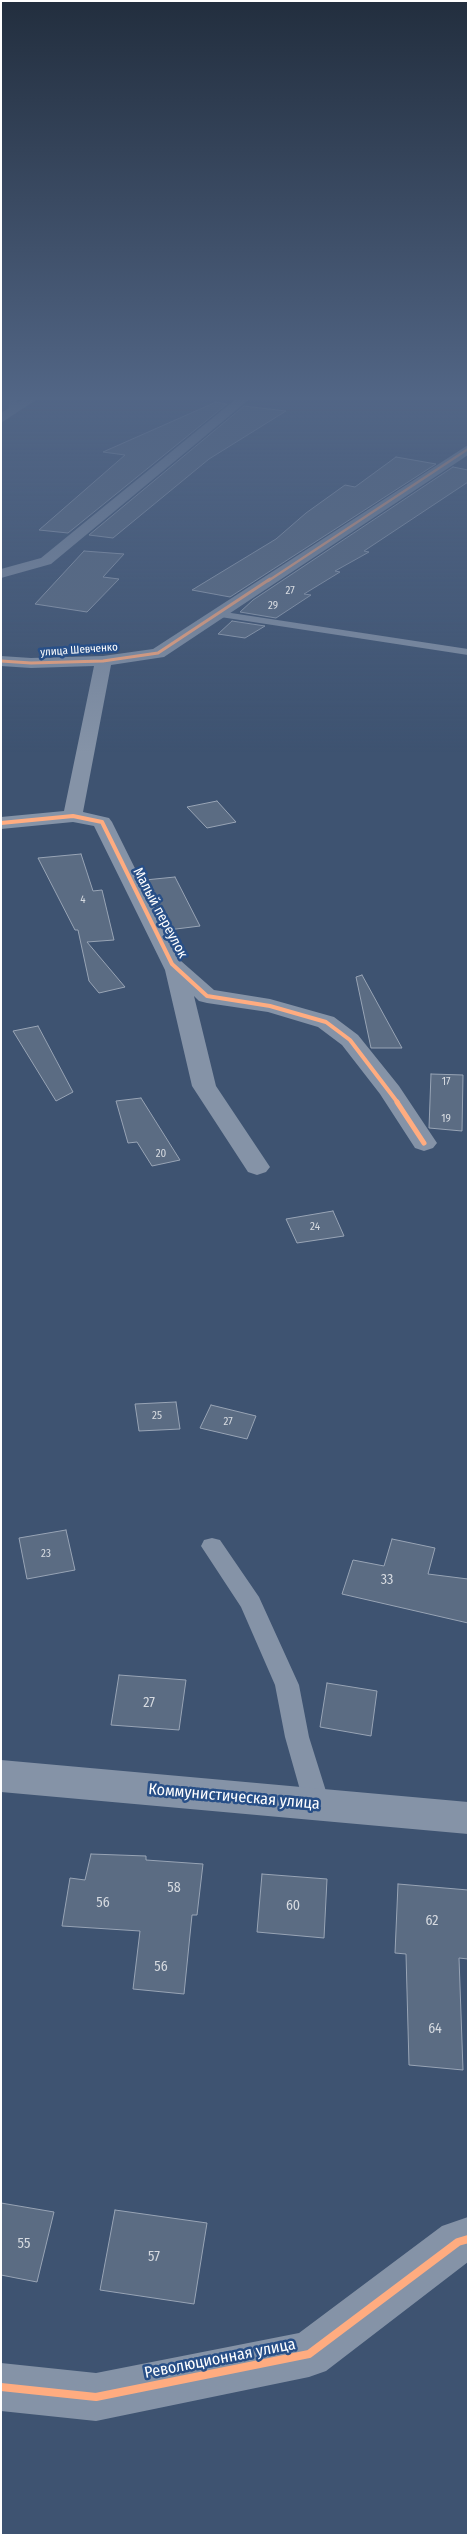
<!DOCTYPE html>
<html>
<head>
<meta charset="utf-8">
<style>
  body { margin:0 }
  #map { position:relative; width:469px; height:2536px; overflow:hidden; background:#3e5371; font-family:"Fira Sans Condensed",sans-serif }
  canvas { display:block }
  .frame { position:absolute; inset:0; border:2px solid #fff; pointer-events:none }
</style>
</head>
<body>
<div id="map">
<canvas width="469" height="2536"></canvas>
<div class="frame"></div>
</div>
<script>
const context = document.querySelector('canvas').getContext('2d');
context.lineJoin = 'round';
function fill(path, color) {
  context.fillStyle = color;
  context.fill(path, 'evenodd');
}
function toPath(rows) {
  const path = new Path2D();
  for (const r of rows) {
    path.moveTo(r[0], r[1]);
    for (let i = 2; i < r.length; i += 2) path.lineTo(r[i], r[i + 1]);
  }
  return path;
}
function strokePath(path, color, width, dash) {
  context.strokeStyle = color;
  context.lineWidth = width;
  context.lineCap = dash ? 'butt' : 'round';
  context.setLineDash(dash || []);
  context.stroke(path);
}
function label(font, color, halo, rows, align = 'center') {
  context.font = font + ' "Fira Sans Condensed",sans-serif';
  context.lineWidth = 5;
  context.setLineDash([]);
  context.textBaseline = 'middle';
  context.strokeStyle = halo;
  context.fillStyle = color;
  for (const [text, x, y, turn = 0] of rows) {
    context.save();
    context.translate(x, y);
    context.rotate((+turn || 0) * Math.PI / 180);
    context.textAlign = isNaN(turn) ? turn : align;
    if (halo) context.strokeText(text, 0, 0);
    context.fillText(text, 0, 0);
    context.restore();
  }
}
const building = toPath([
  [216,402,227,404,68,533,39,530,125,455,103,452,216,402],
  [244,406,286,411,209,459,113,538,89,535,244,406],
  [396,457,436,464,230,597,192,590,276,539,306,513,345,485,355,487,396,457],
  [453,467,468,470,468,482,364,551,369,552,335,571,340,572,304,594,311,595,276,618,240,612,253,600,453,467],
  [84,551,124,554,103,577,119,579,87,612,35,604,84,551],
  [232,621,265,626,245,638,218,634,232,621],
  [217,801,236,822,207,828,187,807,217,801],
  [81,854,93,891,102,890,114,940,87,942,125,987,99,993,89,981,78,930,75,930,38,858,81,854],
  [175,877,200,926,168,930,145,880,175,877],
  [362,975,402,1048,371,1048,356,977,362,975],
  [38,1026,73,1092,56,1101,13,1031,38,1026],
  [431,1074,463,1075,462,1131,429,1128,431,1074],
  [141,1098,180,1160,152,1166,137,1142,128,1143,116,1101,141,1098],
  [333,1211,344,1236,297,1243,286,1219,333,1211],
  [176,1402,180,1429,139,1431,135,1404,176,1402],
  [211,1405,256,1416,247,1439,200,1428,211,1405],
  [66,1530,75,1570,27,1579,19,1538,66,1530],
  [392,1539,435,1548,428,1574,468,1579,468,1623,342,1594,353,1560,384,1566,392,1539],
  [119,1675,186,1680,179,1730,111,1725,119,1675],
  [327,1683,377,1691,371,1736,320,1727,327,1683],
  [91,1854,146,1856,146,1860,203,1864,197,1915,192,1915,184,1994,133,1989,140,1931,62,1926,70,1878,85,1880,91,1854],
  [262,1874,327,1879,324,1938,257,1932,262,1874],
  [398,1884,468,1890,468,1959,459,1958,463,2070,409,2065,406,1954,395,1953,398,1884],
  [1,2203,54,2212,37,2282,1,2275,1,2203],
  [115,2210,207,2223,194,2304,100,2290,115,2210]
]);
fill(building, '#5b6c83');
strokePath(building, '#98a4b5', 1);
fill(toPath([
  [10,398,18,398,16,411,12,414,8,411,10,398],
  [218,611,468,649,468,655,214,616,213,614,218,611],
  [212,1538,220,1540,259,1597,299,1685,309,1737,330,1804,326,1812,317,1815,308,1812,304,1804,285,1737,275,1685,241,1607,201,1546,204,1540,212,1538]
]), '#8593a7');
fill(toPath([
  [25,398,39,398,1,423,1,413,25,398],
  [237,398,251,398,51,564,1,578,1,569,41,558,237,398],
  [468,445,468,455,164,657,111,665,83,812,109,818,112,822,181,961,214,990,270,999,334,1017,358,1035,399,1086,437,1143,433,1148,424,1151,415,1148,380,1094,342,1045,318,1027,268,1012,207,1003,199,1001,194,996,216,1086,270,1167,266,1172,257,1175,248,1172,192,1086,165,970,94,826,73,822,1,829,1,817,64,811,94,666,31,668,1,666,1,656,31,658,103,656,153,649,468,445],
  [1,1760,468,1802,468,1834,1,1792,1,1760],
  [468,2217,468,2262,326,2371,309,2377,96,2421,1,2411,1,2363,96,2373,299,2333,442,2226,468,2217]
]), '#8593a7');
strokePath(toPath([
  [268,581,468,449]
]), '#ffac80', 2.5);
strokePath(toPath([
  [1,661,31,663,103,661,158,653,270,579]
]), '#ffac80', 3);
strokePath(toPath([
  [1,823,73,816,102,822,172,964,207,996,270,1006,326,1022,350,1040,398,1103]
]), '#ffac80', 4);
strokePath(toPath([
  [397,1102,424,1143]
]), '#ffac80', 5);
strokePath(toPath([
  [1,2387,96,2397,309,2354,458,2242,468,2239]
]), '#ffac80', 8);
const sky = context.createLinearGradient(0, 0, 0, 753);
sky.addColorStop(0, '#222e3e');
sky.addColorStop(0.53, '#526686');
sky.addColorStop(1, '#52668600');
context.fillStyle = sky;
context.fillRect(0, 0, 469, 753);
label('11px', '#d6dae0', null, [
  ["27",290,591],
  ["29",273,606],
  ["4",83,900],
  ["17",446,1082],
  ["19",446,1119],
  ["20",161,1154],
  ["24",315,1227],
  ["25",157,1416],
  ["27",228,1422],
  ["23",46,1554]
]);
label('11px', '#fff', '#284f87', [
  ["улица Шевченко",79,650,-4]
]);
label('14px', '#fff', '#284f87', [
  ["Малый переулок",160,913,62]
]);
label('14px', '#d6dae0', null, [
  ["33",387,1580],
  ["27",149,1703],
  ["58",174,1888],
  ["56",103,1903],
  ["60",293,1906],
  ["62",432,1921],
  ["56",161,1967],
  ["64",435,2029],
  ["55",24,2244],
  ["57",154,2257]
]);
label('16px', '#fff', '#284f87', [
  ["Коммунистическая улица",234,1797,5],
  ["Революционная улица",220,2359,-11]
]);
</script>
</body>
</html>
